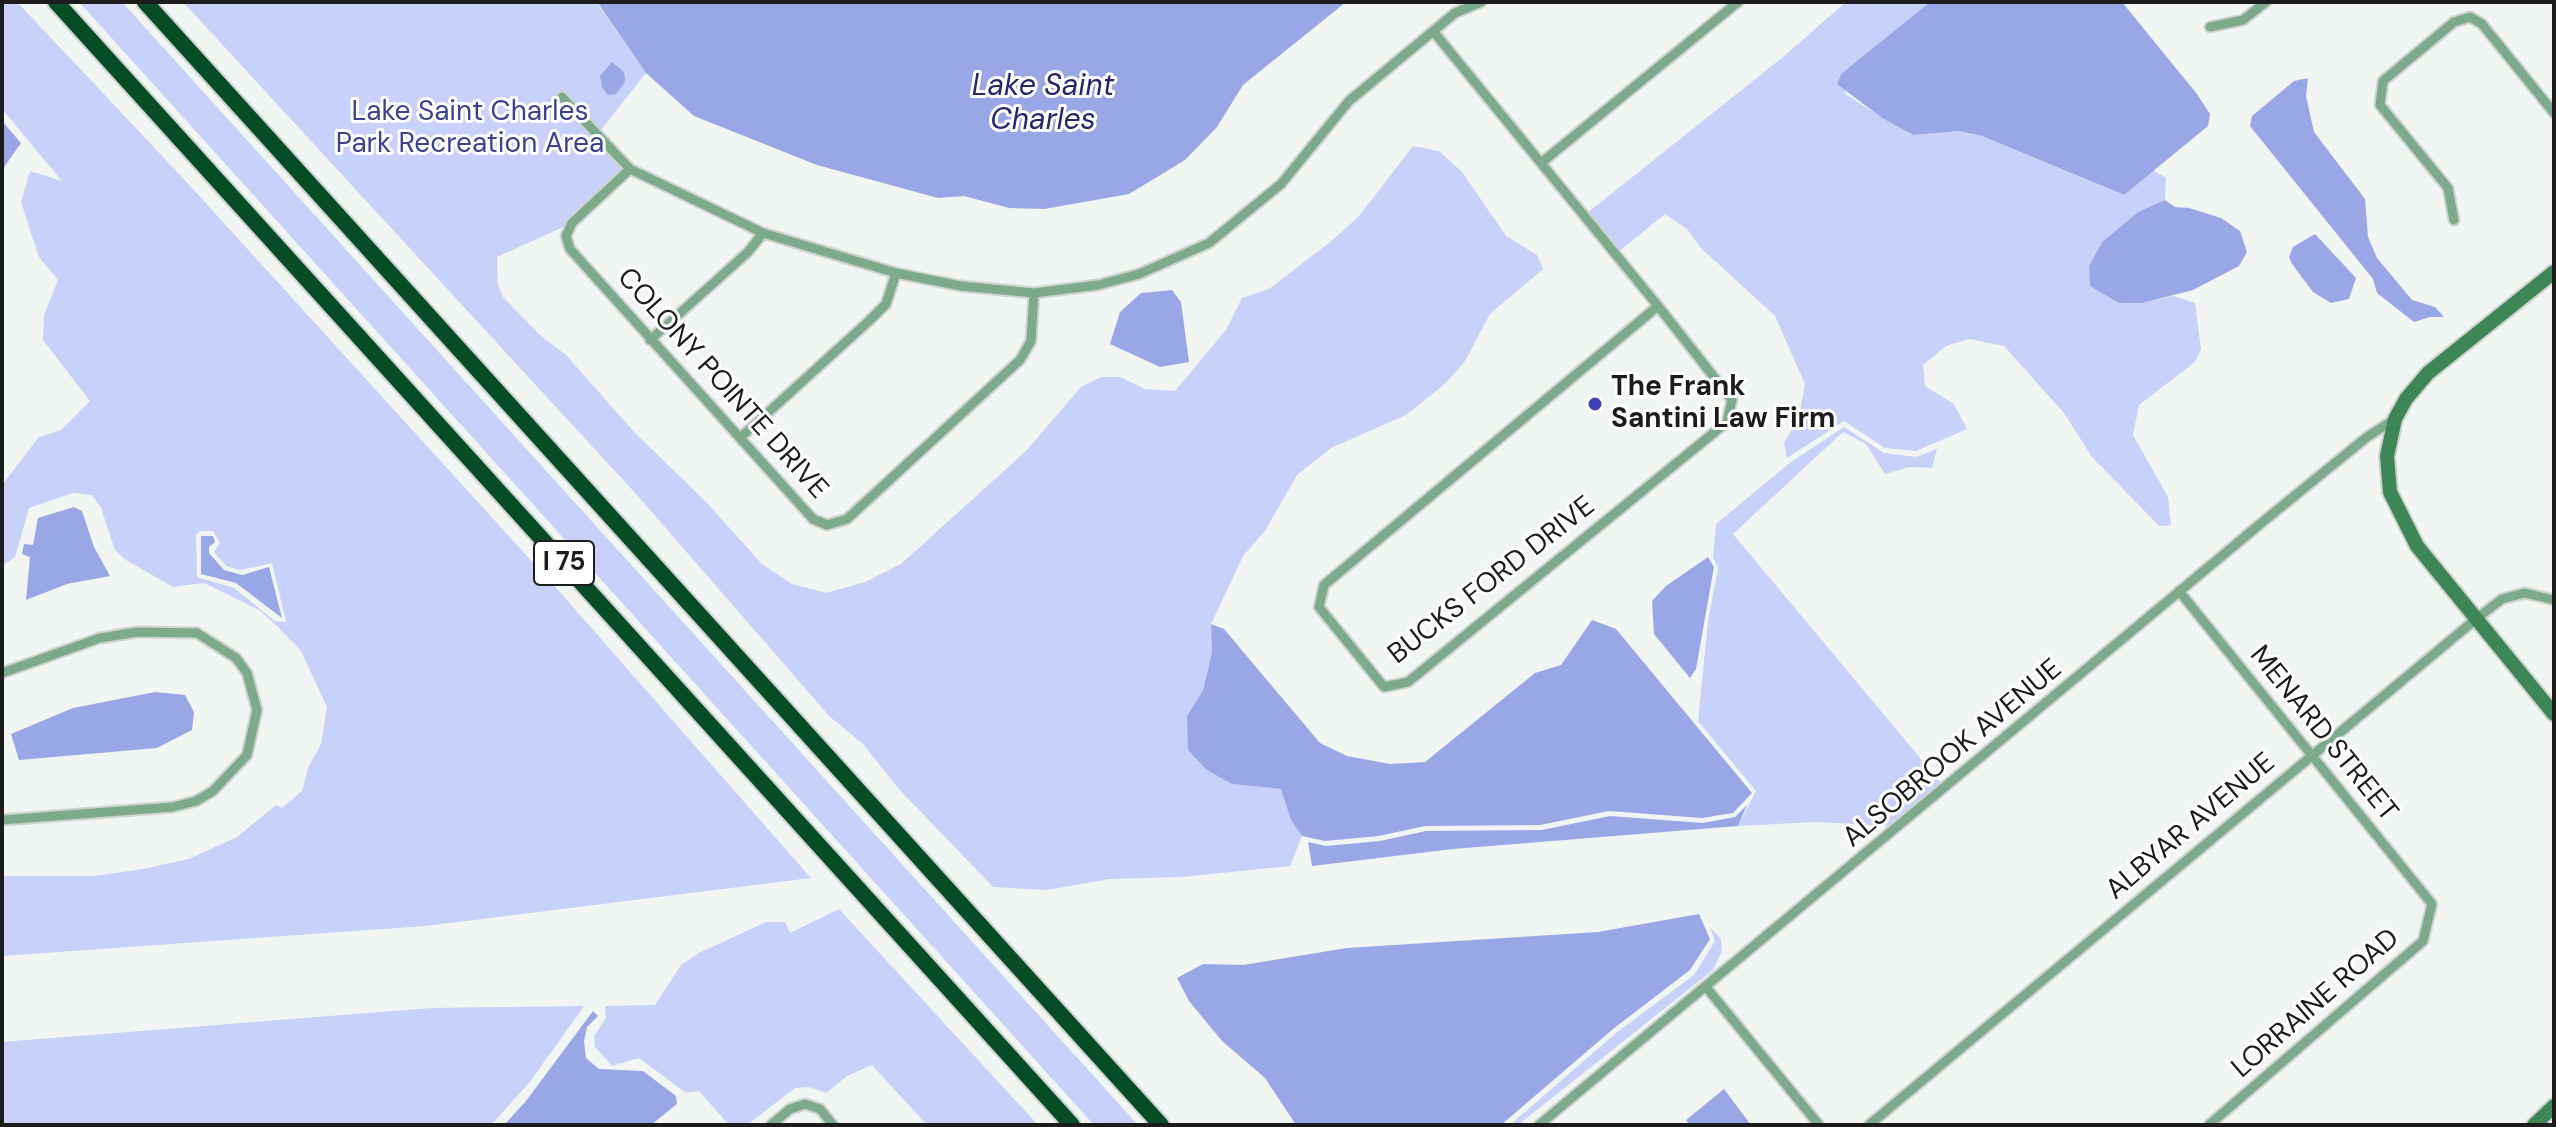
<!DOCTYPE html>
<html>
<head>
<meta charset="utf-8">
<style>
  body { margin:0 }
  #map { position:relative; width:2556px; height:1127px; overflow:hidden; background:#f1f6f2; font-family:"DM Sans",sans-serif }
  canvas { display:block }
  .frame { position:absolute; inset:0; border:4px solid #1b1c1b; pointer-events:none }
</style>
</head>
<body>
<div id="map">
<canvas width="2556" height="1127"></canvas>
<div class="frame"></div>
</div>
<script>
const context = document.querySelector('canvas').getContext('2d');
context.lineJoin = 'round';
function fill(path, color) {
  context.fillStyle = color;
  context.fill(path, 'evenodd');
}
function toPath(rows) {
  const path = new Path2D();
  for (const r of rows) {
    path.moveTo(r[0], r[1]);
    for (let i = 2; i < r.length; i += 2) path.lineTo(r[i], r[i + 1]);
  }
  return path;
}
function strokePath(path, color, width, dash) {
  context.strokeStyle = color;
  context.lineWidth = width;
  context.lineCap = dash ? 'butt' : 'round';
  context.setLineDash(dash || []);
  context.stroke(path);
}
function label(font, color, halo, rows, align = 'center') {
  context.font = font + ' "DM Sans",sans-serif';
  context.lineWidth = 6;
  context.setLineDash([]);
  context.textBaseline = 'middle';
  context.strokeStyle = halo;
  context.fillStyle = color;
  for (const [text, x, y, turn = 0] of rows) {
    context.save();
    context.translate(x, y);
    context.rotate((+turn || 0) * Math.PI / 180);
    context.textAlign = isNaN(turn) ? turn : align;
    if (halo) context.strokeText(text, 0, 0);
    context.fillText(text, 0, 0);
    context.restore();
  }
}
fill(toPath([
  [2,2,17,2,181,176,558,590,811,878,425,926,2,956,2,876,94,876,143,869,189,859,237,837,276,805,282,808,302,791,308,768,321,744,327,707,301,651,275,624,259,610,204,583,173,587,126,560,115,550,101,508,92,495,73,493,29,508,15,557,2,566,2,485,39,437,61,430,90,401,43,340,44,315,58,280,39,257,21,202,30,171,62,181,2,109],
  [213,531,220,543,214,552,226,566,241,570,272,563,286,622,275,621,234,588,197,577,196,535,200,531],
  [79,2,122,2,1138,1125,1094,1125],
  [183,2,596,2,646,73,596,136,630,169,572,223,497,257,498,285,503,297,541,336,566,355,635,433,706,502,762,564,792,584,826,593,865,582,901,564,1026,451,1081,387,1101,377,1120,377,1145,389,1175,391,1226,330,1242,298,1269,289,1334,239,1359,216,1413,146,1439,151,1462,172,1506,236,1537,255,1543,269,1490,314,1465,361,1446,383,1406,415,1331,448,1297,475,1265,531,1243,556,1211,624,1212,652,1203,690,1187,716,1232,784,1282,789,1291,820,1302,836,1290,866,1182,877,1110,879,1047,890,993,887,898,788,863,744,830,717,637,495],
  [1846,2,1930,2,1842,73,1846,94,1882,118,1913,135,1959,131,1982,136,2123,195,2153,170,2166,178,2165,200,2138,212,2102,242,2089,266,2090,286,2142,303,2173,296,2195,303,2201,349,2195,362,2139,405,2133,435,2168,497,2171,525,2159,526,2092,457,2064,413,2004,346,1969,339,1946,346,1923,365,1925,386,1954,404,1967,429,1916,451,1885,448,1844,421,1787,458,1784,443,1799,417,1805,384,1775,316,1701,248,1687,229,1665,214,1617,253,1586,214,1783,57],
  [1844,427,1884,453,1916,457,1937,449,1932,468,1910,467,1885,474,1866,444,1843,432,1733,534,1941,783,1891,826,1814,822,1738,826,1756,791,1698,721,1708,621,1718,568,1713,557,1716,524,1791,462],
  [839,909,1038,1125,927,1125,872,1065,847,1076,826,1093,809,1087,795,1088,747,1125,729,1125,699,1091,686,1093,639,1058,612,1066,595,1047,594,1036,606,1018,605,1006,655,1005,681,965,699,953,766,922,785,922,790,933],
  [1710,927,1721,939,1722,951,1713,970,1518,1125,1510,1125,1616,1033,1694,975,1715,941],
  [584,1006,529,1083,491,1125,2,1125,2,1042,431,1008]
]), '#c7d1f9');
fill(toPath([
  [597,2,1346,2,1243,85,1217,127,1185,160,1129,194,1044,209,1009,208,964,196,938,198,817,165,694,116,646,73],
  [1930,2,2122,2,2197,94,2210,114,2208,126,2124,195,1982,136,1959,131,1913,135,1882,118,1837,84,1842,73],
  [612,62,624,72,625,82,616,94,608,95,602,87,600,76],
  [2308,78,2306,96,2314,132,2365,199,2368,237,2377,258,2412,300,2435,307,2444,317,2430,317,2414,322,2377,293,2373,279,2250,126,2252,116,2294,81],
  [2,121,21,143,2,170],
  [2165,200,2175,207,2189,208,2221,218,2240,231,2247,252,2239,266,2193,290,2142,303,2119,303,2090,286,2089,266,2102,242,2138,212],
  [2315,234,2356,278,2349,299,2331,303,2313,292,2292,264,2289,257,2293,247],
  [1172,290,1181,302,1189,362,1160,367,1110,344,1120,312,1141,293],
  [74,507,82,511,94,547,110,576,67,584,26,600,30,557,22,554,24,544,33,545,38,518],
  [201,536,213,536,215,542,209,547,209,553,224,570,242,575,269,567,282,618,236,583,201,574],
  [1708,557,1714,567,1696,669,1690,678,1654,634,1652,601,1666,586],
  [1592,620,1616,629,1752,793,1733,813,1702,818,1609,811,1540,825,1425,826,1379,836,1325,841,1302,836,1291,820,1281,789,1232,784,1207,770,1188,750,1187,716,1203,690,1212,652,1211,624,1224,629,1320,743,1347,756,1390,764,1425,762,1535,673,1561,665],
  [155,692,185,695,194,712,192,730,157,748,19,760,11,734,73,708],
  [1747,805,1738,826,1453,849,1312,866,1308,842,1326,846,1380,841,1426,831,1542,830,1610,816,1703,823,1735,817],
  [1699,914,1710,939,1690,970,1613,1029,1501,1125,1296,1125,1265,1078,1222,1041,1189,1001,1177,978,1203,964,1243,965,1347,948,1598,932],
  [593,1011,598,1016,587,1027,584,1041,586,1058,599,1069,643,1071,676,1096,677,1104,651,1125,504,1125,526,1101],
  [1724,1089,1751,1125,1690,1125,1686,1120]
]), '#99a7e6');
const street = toPath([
  [2210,27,2243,20,2266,2],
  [1433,31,1658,306],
  [562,97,630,169,763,233,896,273,961,286,1034,293,1098,285,1139,274,1209,243,1281,184,1349,101,1455,13,1481,2],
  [1541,163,1738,2],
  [630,169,572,223,566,236,570,249,813,519,827,525,847,519,1020,360,1031,341,1034,293],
  [2454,220,2448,188,2380,105,2383,81,2454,22,2470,17,2482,24,2554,113],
  [1658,306,1732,400,1727,422,1408,682,1384,687,1319,607,1324,585,1658,306],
  [650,340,748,252,763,233],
  [740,438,870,320,886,304,896,273],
  [2179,591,2432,904,2423,941,2209,1125],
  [2,673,100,638,137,632,197,633,236,658,247,673,257,710,247,755,213,791,196,801,173,807,2,820],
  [1706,987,1819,1125],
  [771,1125,790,1109,805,1104,820,1109,833,1125],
  [1539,1125,2265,520,2367,437,2395,419],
  [1869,1125,2476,619,2502,599,2525,593,2554,600]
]);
const secondary = toPath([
  [2554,272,2428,373,2406,399,2395,419,2387,456,2390,492,2417,546,2554,714],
  [2534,1125,2554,1106]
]);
const highway = toPath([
  [56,2,1072,1125],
  [145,2,1161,1125]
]);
strokePath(street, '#cfd3d0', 13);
strokePath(secondary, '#cfd3d0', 18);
strokePath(highway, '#cfd3d0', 20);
strokePath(street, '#7daa8a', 9);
strokePath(secondary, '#3e8656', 14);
strokePath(highway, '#064c26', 16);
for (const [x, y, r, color] of [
  [1595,404,8,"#3d43b7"]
]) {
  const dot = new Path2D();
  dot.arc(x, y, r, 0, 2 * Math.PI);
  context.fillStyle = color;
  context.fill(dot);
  strokePath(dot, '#fff', 3);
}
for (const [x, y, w] of [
  [564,563,60]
]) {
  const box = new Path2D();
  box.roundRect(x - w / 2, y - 22, w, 44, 6);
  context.fillStyle = '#fff';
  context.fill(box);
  strokePath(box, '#1b1c1b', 2);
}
label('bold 26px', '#1b1c1b', null, [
  ["I 75",564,563]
]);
label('28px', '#3a448e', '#fff', [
  ["Lake Saint Charles",470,113],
  ["Park Recreation Area",470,145]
]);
label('28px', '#1b1c1b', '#fff', [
  ["COLONY POINTE DRIVE",722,384,48],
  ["BUCKS FORD DRIVE",1492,581,-38],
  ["MENARD STREET",2323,734,51],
  ["ALSOBROOK AVENUE",1953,754,-40],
  ["ALBYAR AVENUE",2191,827,-40],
  ["LORRAINE ROAD",2316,1004,-41]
]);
label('bold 28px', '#1b1c1b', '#fff', [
  ["The Frank",1611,388],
  ["Santini Law Firm",1611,420]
], 'left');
label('italic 30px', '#22276e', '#fff', [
  ["Lake Saint",1043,87],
  ["Charles",1043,121]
]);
</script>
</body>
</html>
